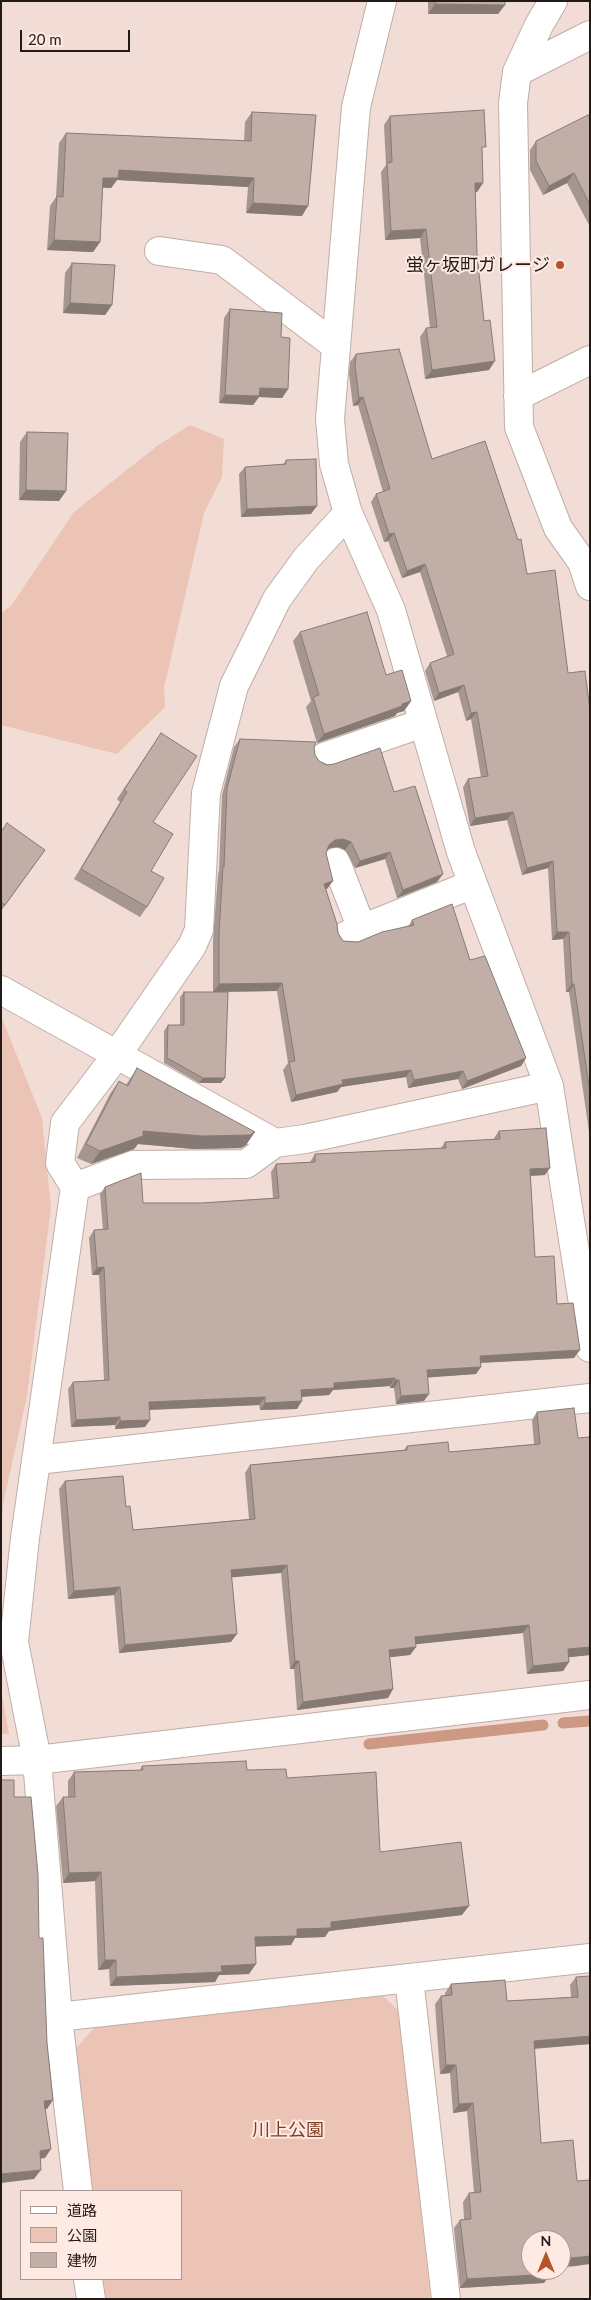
<!DOCTYPE html>
<html>
<head>
<meta charset="utf-8">
<style>
  body { margin:0 }
  #map { position:relative; width:591px; height:2300px; overflow:hidden; background:#f1ddd6; font-family:Lato,"Noto Sans JP",sans-serif }
  canvas { display:block }
  .frame { position:absolute; inset:0; border:2px solid #221b18; pointer-events:none }
  .legend { position:absolute; left:20px; top:2190px; width:162px; height:90px; box-sizing:border-box; background:#feeae3; border:1px solid #a69792; margin:0; padding:6px 9px; list-style:none; font-size:15px; color:#221b18 }
  .legend li { display:flex; align-items:center; gap:10px; height:25px }
  .legend b { width:25px; border:1px solid #a69792 }
  .north { position:absolute; left:521px; top:2230px; width:50px; height:50px; box-sizing:border-box; background:#feeae3; border:1px solid #a69792; border-radius:50%; rotate:0deg; font-size:14px; font-weight:700; line-height:20px; text-align:center; color:#221b18 }
  .north::after { content:''; display:block; margin:auto; width:18px; height:22px; background:#b85227; clip-path:polygon(50% 0,100% 100%,50% 72%,0 100%) }
  .scale { position:absolute; left:20px; top:30px; width:110px; height:22px; box-sizing:border-box; border:2px solid #221b18; border-top:0; padding-left:6px; font-size:15px; line-height:18px; white-space:nowrap; color:#221b18; -webkit-text-stroke:4px #feeae3; paint-order:stroke }
</style>
</head>
<body>
<div id="map">
<canvas width="591" height="2300"></canvas>
<div class="frame"></div>
<ul class="legend">
<li><b style="height:6px;background:#fff"></b>道路</li>
<li><b style="height:14px;background:#ebc4b5"></b>公園</li>
<li><b style="height:14px;background:#c1aea7"></b>建物</li>
</ul>
<div class="north">N</div>
<div class="scale">20 m</div>
</div>
<script>
const context = document.querySelector('canvas').getContext('2d');
context.lineJoin = 'round';
function fill(path, color) {
  context.fillStyle = color;
  context.fill(path, 'evenodd');
}
function toPath(rows) {
  const path = new Path2D();
  for (const r of rows) {
    path.moveTo(r[0], r[1]);
    for (let i = 2; i < r.length; i += 2) path.lineTo(r[i], r[i + 1]);
  }
  return path;
}
function strokePath(path, color, width, dash) {
  context.strokeStyle = color;
  context.lineWidth = width;
  context.lineCap = dash ? 'butt' : 'round';
  context.setLineDash(dash || []);
  context.stroke(path);
}
function label(font, color, halo, rows, align = 'center') {
  context.font = font + ' Lato,"Noto Sans JP",sans-serif';
  context.lineWidth = 4;
  context.setLineDash([]);
  context.textBaseline = 'middle';
  context.strokeStyle = halo;
  context.fillStyle = color;
  for (const [text, x, y, turn = 0] of rows) {
    context.save();
    context.translate(x, y);
    context.rotate((+turn || 0) * Math.PI / 180);
    context.textAlign = isNaN(turn) ? turn : align;
    if (halo) context.strokeText(text, 0, 0);
    context.fillText(text, 0, 0);
    context.restore();
  }
}
fill(toPath([
  [190,425,224,439,222,477,204,513,164,688,165,707,117,754,1,725,1,613,11,606,74,512,157,446],
  [1,1016,42,1118,51,1208,27,1396,4,1500,1,1527],
  [1,1689,9,1734,1,1734],
  [383,1996,400,2012,430,2295,428,2299,103,2299,101,2279,181,2279,181,2191,91,2191,75,2049,96,2026]
]), '#ebc4b5');
strokePath(toPath([
  [563,1723,590,1721],
  [369,1744,543,1725]
]), '#cd9985', 11);
const minor = toPath([
  [382,1,356,107,330,419,334,464,348,513,391,610,461,852,549,1086,590,1348],
  [553,1,539,25,517,72,513,103,519,427,558,528,582,562,590,586],
  [517,72,590,35],
  [159,251,222,260,336,346],
  [518,396,590,360],
  [348,513,306,559,277,599,234,686,206,793,199,930,192,946,116,1056,65,1123,60,1163,75,1187,25,1538,14,1642,37,1760,590,1695],
  [324,757,423,723],
  [336,862,362,929],
  [347,935,473,884],
  [1,990,275,1143,305,1139,549,1086],
  [75,1187,133,1165,246,1164,275,1143],
  [37,1460,590,1398],
  [1,1761,37,1760,58,2017,78,2191],
  [409,1979,446,2299],
  [58,2017,590,1958],
  [88,2279,91,2299]
]);
strokePath(minor, '#bfada6', 30);
strokePath(minor, '#fff', 28);
fill(toPath([
  [428,1,505,1,505,5,498,14,428,14],
  [252,112,302,216,246,213,248,187,117,180,111,188,103,188,100,242,93,252,47,250,50,206,56,197,59,143,66,133,244,141,245,122],
  [390,116,482,152,483,183,477,192,475,192,477,254,489,370,425,379,420,337,426,328,430,328,420,238,385,240,381,172,386,165,384,125],
  [590,119,590,227,567,183,543,195,530,170,530,150,536,141],
  [72,263,112,305,105,315,63,313,65,273],
  [230,309,281,337,288,389,282,398,259,397,253,405,219,403,224,318],
  [356,354,432,459,527,574,568,673,590,711,590,1139,569,992,566,992,563,939,552,940,548,868,522,875,507,820,470,826,463,787,468,779,481,777,471,719,466,721,458,692,434,701,425,671,430,663,447,656,420,572,402,578,388,541,384,542,371,502,376,494,383,492,358,405,353,406,349,374,350,362],
  [27,432,66,491,59,501,19,500,20,442],
  [286,460,311,514,241,517,239,474,245,467,283,465],
  [300,632,386,675,411,701,404,711,397,713,395,716,317,743,306,707,311,701,293,641],
  [161,733,153,822,151,871,147,907,140,917,74,879,120,802,117,799],
  [240,739,314,747,315,755,319,761,394,792,437,882,397,898,385,859,355,868,345,850,338,847,330,848,327,850,326,853,327,889,326,889,338,933,343,941,358,942,408,927,412,920,470,960,526,1058,521,1066,462,1089,458,1079,408,1088,406,1077,341,1087,337,1092,291,1102,283,1070,288,1063,277,991,213,992,213,940,218,874,219,871,222,795,234,747],
  [1,832,45,850,1,911],
  [184,992,221,1083,199,1083,164,1063,164,1031,168,1025,180,1025,180,997],
  [137,1068,246,1145,241,1148,194,1149,138,1144,134,1149,91,1164,77,1158,110,1094,119,1081,126,1085],
  [499,1131,545,1175,530,1176,535,1257,557,1304,574,1358,481,1363,476,1374,428,1377,424,1401,396,1404,394,1388,390,1388,390,1386,333,1390,329,1395,301,1397,297,1409,260,1410,259,1405,150,1410,145,1427,115,1429,115,1425,71,1427,68,1389,73,1382,104,1380,99,1275,92,1275,89,1238,94,1230,103,1230,100,1194,105,1187,143,1203,201,1203,273,1198,271,1172,276,1164,310,1162,315,1154,441,1148,445,1142,494,1139,494,1138],
  [537,1412,578,1438,590,1442,590,1655,569,1657,569,1662,563,1671,527,1674,523,1633,415,1644,416,1647,410,1655,390,1657,393,1689,388,1698,297,1710,294,1669,290,1669,281,1573,232,1577,231,1642,119,1653,114,1595,68,1599,59,1489,65,1481,126,1507,133,1530,249,1519,245,1473,250,1465,404,1450,407,1446,449,1452,534,1444,532,1420],
  [142,1766,247,1770,287,1778,380,1852,462,1915,329,1931,325,1937,295,1938,291,1945,255,1946,249,1974,219,1975,215,1982,110,1986,109,1969,98,1970,95,1881,63,1883,56,1806,63,1797,68,1797,68,1781,74,1772,140,1770],
  [576,1977,590,2044,534,2049,541,2143,576,2266,561,2267,561,2240,531,2240,550,2274,544,2283,460,2288,454,2228,460,2220,464,2219,463,2202,469,2193,474,2193,467,2111,453,2113,450,2073,440,2074,435,2004,441,1996,445,1995,445,1993,451,1984,507,2001,571,1997,570,1985]
]), '#a69690');
fill(toPath([
  [435,4,505,5,498,14,428,14],
  [119,170,254,178,248,187,117,180,111,188,96,187,103,178],
  [574,173,567,183,543,195,549,186],
  [475,183,483,183,477,192,468,192],
  [253,203,308,206,302,216,246,213],
  [426,229,420,238,385,240,391,231],
  [54,240,100,242,93,252,47,250],
  [70,303,112,305,105,315,63,313],
  [495,361,489,370,425,379,432,370],
  [260,388,288,389,282,398,259,397,253,405,219,403,225,395],
  [363,397,358,405,353,406,359,398],
  [26,490,66,491,59,501,19,500],
  [317,506,311,514,241,517,247,509],
  [394,533,388,541,384,542,389,534],
  [425,564,420,572,402,578,407,571],
  [464,685,458,692,434,701,439,693],
  [411,701,404,711,397,713,395,716,317,743,324,734],
  [477,712,471,719,466,721,471,713],
  [513,812,507,820,470,826,475,818],
  [343,839,351,842,345,850,338,847,330,848,324,853,329,845,335,840],
  [390,852,385,859,355,868,360,861],
  [553,861,548,868,522,875,527,868],
  [443,874,437,882,397,898,403,890],
  [333,881,327,889,319,891,324,884],
  [557,932,569,932,563,939,552,940],
  [282,983,277,991,213,992,219,984],
  [572,984,574,984,569,992,566,992],
  [526,1058,521,1066,462,1089,467,1081],
  [411,1070,406,1077,341,1087,337,1092,291,1102,296,1095,342,1080],
  [463,1071,458,1079,408,1088,414,1080],
  [203,1078,225,1078,221,1083,199,1083],
  [143,1131,255,1132,246,1145,241,1148,194,1149,138,1144,134,1149,91,1164,100,1151],
  [550,1168,545,1175,525,1176,530,1169],
  [104,1267,99,1275,92,1275,97,1268],
  [580,1350,574,1358,475,1363,480,1356],
  [481,1367,476,1374,422,1378,427,1370],
  [395,1378,390,1386,333,1390,329,1395,296,1397,301,1390,334,1383],
  [395,1380,399,1380,394,1388,390,1388],
  [429,1394,424,1401,396,1404,401,1396],
  [265,1397,259,1405,144,1410,149,1402],
  [302,1401,297,1409,260,1410,265,1403],
  [120,1417,115,1425,71,1427,76,1420],
  [150,1420,145,1427,115,1429,120,1421],
  [287,1565,281,1573,225,1578,231,1570],
  [120,1587,114,1595,68,1599,74,1591],
  [529,1625,523,1633,409,1645,415,1637],
  [237,1634,231,1642,119,1653,125,1645],
  [416,1647,410,1655,383,1658,389,1650],
  [590,1647,590,1655,562,1658,568,1649],
  [295,1661,299,1661,294,1669,290,1669],
  [569,1662,563,1671,527,1674,533,1666],
  [393,1689,388,1698,297,1710,303,1702],
  [101,1872,95,1881,63,1883,69,1873],
  [469,1906,462,1915,329,1931,325,1937,295,1938,291,1945,248,1947,255,1937,331,1922],
  [105,1960,116,1960,109,1969,98,1970],
  [256,1964,249,1974,219,1975,215,1982,110,1986,116,1977,221,1966],
  [590,2036,590,2044,528,2049,534,2041],
  [446,2065,456,2065,450,2073,440,2074],
  [53,2100,47,2109,37,2110,44,2101],
  [473,2103,467,2111,453,2113,459,2104],
  [51,2149,45,2158,33,2160,40,2151],
  [41,2170,34,2179,1,2183,1,2174],
  [590,2256,590,2264,576,2266,561,2267,561,2259],
  [550,2274,544,2283,460,2288,467,2279]
]), '#877a75');
const building = toPath([
  [435,1,505,1,505,5,435,4,435,1],
  [484,110,486,147,482,147,483,183,475,183,477,254,484,321,490,320,495,361,432,370,426,328,437,327,426,229,391,231,387,163,392,162,390,116,484,110],
  [252,112,316,115,308,206,253,203,254,178,119,170,118,178,103,178,100,242,54,240,57,196,63,197,66,133,251,141,252,112],
  [588,115,590,119,590,205,574,173,549,186,536,161,536,141,588,115],
  [72,263,115,265,112,305,70,303,72,263],
  [230,309,282,313,281,337,290,338,288,389,260,388,259,396,225,395,230,309],
  [399,349,432,459,485,441,518,540,521,539,527,574,555,570,568,673,585,671,590,711,590,1093,574,984,572,984,569,932,557,932,553,861,527,868,513,812,475,818,468,779,488,776,477,712,471,713,464,685,439,693,430,663,454,654,425,564,407,571,394,533,389,534,376,494,390,489,363,397,359,398,355,366,356,354,399,349],
  [27,432,68,433,66,491,26,490,27,432],
  [316,459,317,506,247,509,245,467,286,464,286,460,316,459],
  [367,612,386,675,402,670,411,701,402,704,402,706,324,734,313,697,319,695,300,632,367,612],
  [161,733,197,756,153,822,173,834,151,871,164,878,147,907,81,869,127,792,124,790,161,733],
  [240,739,316,742,314,747,315,755,319,761,327,765,334,764,380,748,394,792,415,786,443,874,403,890,390,852,360,861,351,842,343,839,335,840,329,845,326,853,333,881,324,884,337,924,338,933,343,941,358,942,382,932,414,925,412,920,452,904,470,960,485,956,526,1058,467,1081,463,1071,414,1080,411,1070,342,1080,343,1084,296,1095,289,1062,295,1061,282,983,219,984,219,933,223,866,224,867,227,788,240,739],
  [7,823,45,850,5,905,1,902,1,832,7,823],
  [184,992,228,992,225,1078,203,1078,167,1058,168,1025,184,1025,184,992],
  [137,1068,255,1132,250,1135,203,1136,143,1131,143,1136,100,1151,86,1144,119,1081,128,1086,137,1068],
  [546,1128,550,1168,530,1169,535,1257,554,1256,557,1304,573,1303,580,1350,480,1356,481,1367,427,1370,429,1394,401,1396,399,1380,395,1380,395,1378,334,1383,334,1388,301,1390,302,1401,265,1403,265,1397,149,1402,150,1420,120,1421,120,1417,76,1420,73,1382,109,1380,104,1267,97,1268,94,1230,108,1229,105,1187,141,1173,143,1203,201,1203,279,1198,276,1164,315,1162,315,1154,446,1148,445,1142,500,1139,499,1131,546,1128],
  [574,1408,578,1438,589,1437,590,1442,590,1647,568,1649,569,1662,533,1666,529,1625,415,1637,416,1647,389,1650,393,1689,303,1702,299,1661,295,1661,287,1565,231,1570,237,1634,125,1645,120,1587,74,1591,65,1481,123,1476,126,1507,130,1506,133,1530,255,1519,250,1465,407,1450,407,1446,448,1442,449,1452,540,1444,537,1412,574,1408],
  [246,1761,247,1770,286,1769,287,1778,376,1772,380,1852,461,1842,469,1906,331,1922,331,1928,297,1929,297,1936,255,1937,256,1964,221,1966,222,1972,116,1977,116,1960,105,1960,101,1872,69,1873,63,1797,75,1797,74,1772,143,1770,142,1766,246,1761],
  [1,1780,14,1780,14,1797,31,1797,38,1875,39,1938,43,1938,47,2043,53,2100,44,2101,51,2149,40,2151,41,2170,1,2174,1,1780],
  [590,1976,590,2036,534,2041,541,2143,573,2140,577,2181,590,2180,590,2256,561,2259,561,2240,531,2240,531,2270,550,2270,550,2274,467,2279,460,2220,471,2219,469,2193,481,2192,473,2103,459,2104,456,2065,446,2065,441,1996,452,1995,451,1984,505,1980,507,2001,578,1997,576,1977,590,1976]
]);
fill(building, '#c1aea7');
strokePath(building, '#877a75', 1);
for (const [x, y, r, color] of [
  [560,265,5,"#b85227"]
]) {
  const dot = new Path2D();
  dot.arc(x, y, r, 0, 2 * Math.PI);
  context.fillStyle = color;
  context.fill(dot);
  strokePath(dot, '#feeae3', 2);
}
label('18px', '#221b18', '#feeae3', [
  ["蛍ヶ坂町ガレージ",550,265]
], 'right');
label('18px', '#7f3e23', '#feeae3', [
  ["川上公園",288,2130]
]);
</script>
</body>
</html>
